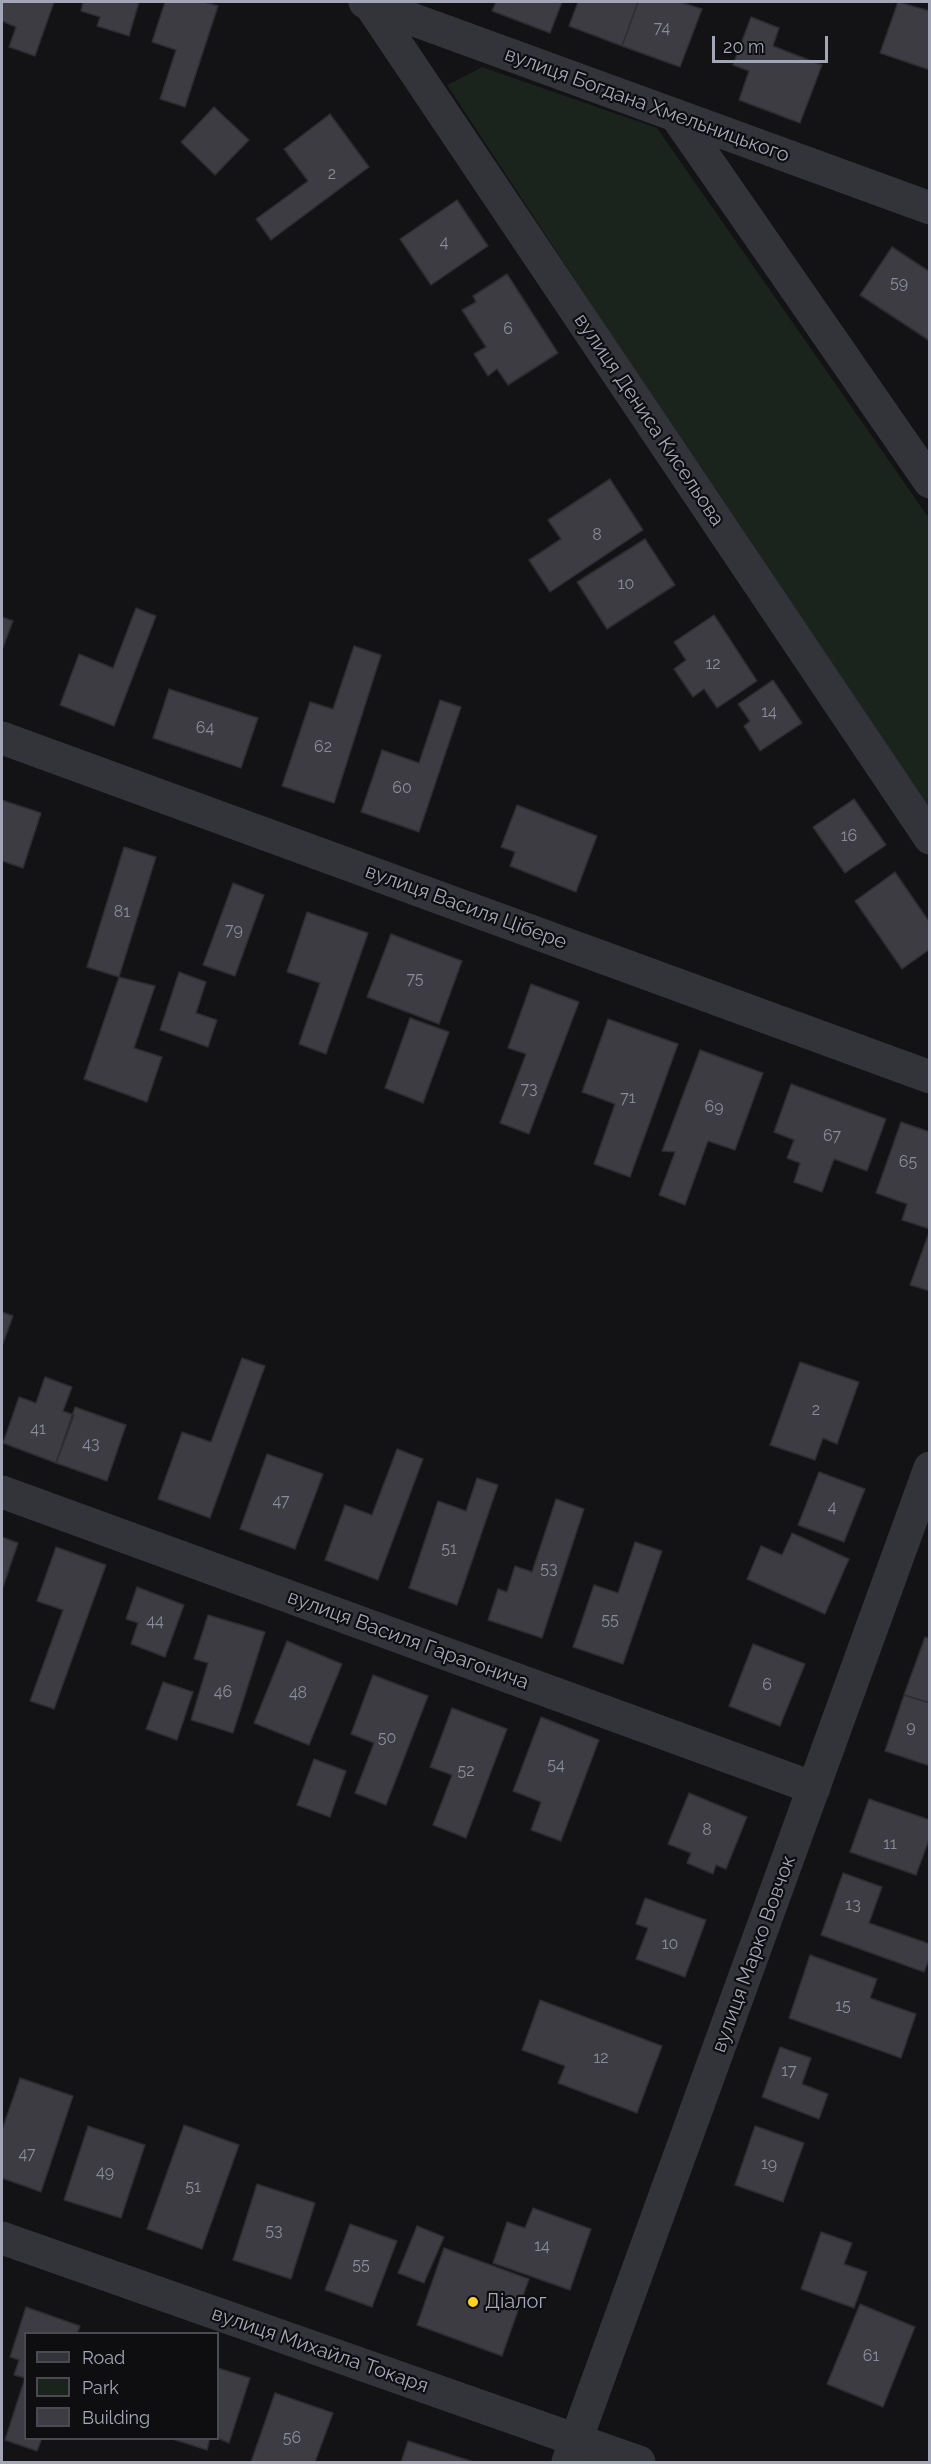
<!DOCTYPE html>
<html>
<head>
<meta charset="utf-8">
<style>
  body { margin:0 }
  #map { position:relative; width:931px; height:2464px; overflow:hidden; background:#131214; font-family:Raleway,sans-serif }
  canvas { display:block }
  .frame { position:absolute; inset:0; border:3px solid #a3a6b6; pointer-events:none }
  .legend { position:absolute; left:24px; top:2332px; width:195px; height:108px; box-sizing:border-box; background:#0e0d0f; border:2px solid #4a4a52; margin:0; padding:8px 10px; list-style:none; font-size:18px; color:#a3a6b6 }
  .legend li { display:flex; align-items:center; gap:12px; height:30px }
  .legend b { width:30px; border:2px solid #4a4a52 }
  .scale { position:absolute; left:712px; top:36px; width:116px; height:27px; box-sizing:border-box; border:3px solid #a3a6b6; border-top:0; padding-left:8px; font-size:18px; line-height:21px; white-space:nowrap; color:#a3a6b6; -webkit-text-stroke:4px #0e0d0f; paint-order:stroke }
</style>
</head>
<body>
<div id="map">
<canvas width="931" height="2464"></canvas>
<div class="frame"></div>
<ul class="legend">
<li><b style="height:8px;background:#33333a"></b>Road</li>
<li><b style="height:16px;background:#1a231c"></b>Park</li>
<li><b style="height:16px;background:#3c3c42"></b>Building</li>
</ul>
<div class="scale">20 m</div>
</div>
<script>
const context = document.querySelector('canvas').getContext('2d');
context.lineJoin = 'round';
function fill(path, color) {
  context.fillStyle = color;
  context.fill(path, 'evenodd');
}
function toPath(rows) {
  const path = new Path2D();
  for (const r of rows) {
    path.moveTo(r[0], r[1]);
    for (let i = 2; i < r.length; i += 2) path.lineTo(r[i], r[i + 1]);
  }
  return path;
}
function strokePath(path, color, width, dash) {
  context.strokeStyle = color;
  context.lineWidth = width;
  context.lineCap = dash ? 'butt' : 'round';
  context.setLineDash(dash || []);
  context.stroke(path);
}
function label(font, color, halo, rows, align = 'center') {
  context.font = font + ' Raleway,sans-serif';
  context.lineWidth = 4.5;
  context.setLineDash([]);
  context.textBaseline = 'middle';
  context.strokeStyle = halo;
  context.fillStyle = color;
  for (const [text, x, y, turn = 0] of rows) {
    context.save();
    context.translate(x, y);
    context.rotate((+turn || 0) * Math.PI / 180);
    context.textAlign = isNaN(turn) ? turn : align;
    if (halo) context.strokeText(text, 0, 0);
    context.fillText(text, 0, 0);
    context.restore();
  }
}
fill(toPath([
  [482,67,657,128,929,518,929,818,447,85]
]), '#1a231c');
const building = toPath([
  [2,2,54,2,35,56,9,47,16,27,2,21,2,2],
  [83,2,139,2,129,36,97,26,100,17,81,11,83,2],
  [165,2,204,2,218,6,185,107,160,99,176,50,152,42,165,2],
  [496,2,562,2,550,33,492,11,496,2],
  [578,2,638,2,622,46,569,26,578,2],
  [638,2,680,2,702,9,680,67,622,46,638,2],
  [898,2,930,11,930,70,880,53,898,2],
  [751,17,779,28,773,46,822,65,800,123,739,100,749,71,733,65,751,17],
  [214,107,249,140,215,175,181,142,214,107],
  [330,114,369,167,271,240,256,219,308,181,284,149,330,114],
  [457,200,488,246,431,285,400,239,457,200],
  [892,247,930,272,930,341,860,295,892,247],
  [507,274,558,353,508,385,497,369,488,376,474,354,486,347,462,310,476,302,473,296,507,274],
  [610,479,643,530,550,592,529,560,561,539,548,520,610,479],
  [645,539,675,585,607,629,577,582,645,539],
  [136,608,156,616,114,726,60,705,79,654,113,668,136,608],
  [714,615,757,681,717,708,704,689,693,697,674,669,686,660,674,642,714,615],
  [2,617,13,621,2,650,2,617],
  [354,646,381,655,334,803,282,786,310,702,333,709,354,646],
  [773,680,802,723,760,751,744,726,750,721,738,704,773,680],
  [169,689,258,718,241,768,153,738,169,689],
  [440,700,461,707,419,832,361,812,382,750,419,763,440,700],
  [854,799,886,845,845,873,813,827,854,799],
  [2,800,41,813,23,868,2,861,2,800],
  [517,805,597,836,576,892,510,866,515,852,501,847,517,805],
  [124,847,156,857,119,977,87,967,124,847],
  [895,872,930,923,930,949,902,969,855,901,895,872],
  [233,883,264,895,235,976,203,965,233,883],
  [307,912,368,933,326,1054,299,1044,320,983,287,972,307,912],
  [391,934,462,961,439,1024,367,997,391,934],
  [179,972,206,982,196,1013,217,1020,208,1047,160,1030,179,972],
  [119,977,155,986,134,1048,162,1057,147,1102,84,1079,119,977],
  [531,984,579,1002,529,1134,500,1123,526,1054,508,1048,531,984],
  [410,1018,449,1032,423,1103,385,1088,410,1018],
  [608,1019,678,1044,630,1177,594,1164,615,1104,582,1092,608,1019],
  [700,1050,763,1073,735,1150,708,1141,685,1205,659,1195,675,1152,662,1151,700,1050],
  [791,1084,886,1119,867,1171,834,1159,822,1192,794,1182,800,1163,787,1158,794,1140,774,1132,791,1084],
  [901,1122,930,1132,930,1229,902,1220,907,1204,876,1193,901,1122],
  [930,1230,930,1291,910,1285,930,1230],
  [2,1312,13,1316,2,1346,2,1312],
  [242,1358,265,1366,210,1518,158,1499,182,1432,211,1442,242,1358],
  [800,1362,859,1382,837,1444,823,1438,815,1460,770,1445,800,1362],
  [45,1377,72,1387,63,1411,74,1415,56,1463,3,1443,19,1397,36,1403,45,1377],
  [75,1407,126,1425,107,1481,56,1463,75,1407],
  [397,1449,423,1459,378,1580,325,1560,345,1505,372,1515,397,1449],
  [267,1454,323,1474,295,1549,240,1529,267,1454],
  [819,1472,865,1489,844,1542,798,1525,819,1472],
  [477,1478,498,1485,457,1605,409,1588,438,1501,466,1511,477,1478],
  [556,1499,584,1509,542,1638,488,1620,498,1589,507,1592,515,1566,532,1572,556,1499],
  [792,1533,849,1559,825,1614,747,1579,761,1546,782,1555,792,1533],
  [2,1537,18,1543,2,1590,2,1537],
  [635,1542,662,1551,623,1664,573,1647,594,1585,618,1593,635,1542],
  [56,1547,106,1565,54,1709,30,1701,63,1610,37,1601,56,1547],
  [137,1587,184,1605,165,1657,131,1644,138,1623,126,1619,137,1587],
  [208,1615,265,1632,233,1733,191,1720,208,1663,194,1659,208,1615],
  [925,1637,930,1639,930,1703,904,1695,925,1637],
  [287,1641,342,1664,309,1745,254,1723,287,1641],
  [753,1644,805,1664,780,1726,729,1706,753,1644],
  [373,1675,428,1696,386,1805,355,1793,374,1743,351,1734,373,1675],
  [163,1682,193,1692,177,1740,146,1729,163,1682],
  [904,1695,930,1703,930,1766,885,1751,904,1695],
  [452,1708,507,1729,466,1838,433,1825,452,1775,430,1767,452,1708],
  [541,1717,599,1740,561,1841,531,1830,541,1802,513,1791,541,1717],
  [314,1759,346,1771,330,1817,297,1805,314,1759],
  [689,1793,747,1817,726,1869,716,1865,713,1874,687,1863,691,1853,668,1844,689,1793],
  [869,1799,930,1820,930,1837,916,1875,850,1852,869,1799],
  [843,1873,882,1887,869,1923,930,1944,930,1957,924,1972,821,1935,843,1873],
  [645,1898,706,1920,685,1977,636,1959,648,1928,636,1924,645,1898],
  [810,1955,877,1979,870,1998,916,2014,901,2058,789,2018,810,1955],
  [540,2000,662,2046,637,2113,558,2083,565,2066,522,2050,540,2000],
  [780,2047,811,2058,802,2084,828,2094,819,2119,762,2097,780,2047],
  [20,2078,73,2096,41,2192,2,2178,2,2130,20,2078],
  [184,2125,239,2145,202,2249,147,2229,184,2125],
  [88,2126,145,2145,121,2218,64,2200,88,2126],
  [755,2126,804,2143,783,2202,735,2185,755,2126],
  [257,2184,315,2203,291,2279,233,2260,257,2184],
  [533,2208,591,2229,570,2290,493,2263,507,2222,525,2228,533,2208],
  [350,2224,397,2241,372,2307,325,2290,350,2224],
  [417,2226,444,2237,424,2283,398,2273,417,2226],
  [821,2232,852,2243,844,2264,867,2272,854,2308,801,2289,821,2232],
  [444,2248,529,2279,502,2356,417,2325,444,2248],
  [860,2304,915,2327,883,2407,827,2384,860,2304],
  [26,2307,80,2326,77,2334,26,2334,26,2438,42,2438,37,2451,5,2440,25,2378,14,2375,19,2360,10,2357,26,2307],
  [218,2368,250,2378,229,2443,217,2438,218,2368],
  [275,2393,333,2413,315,2462,251,2462,275,2393],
  [169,2438,210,2438,207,2450,169,2438],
  [408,2441,474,2462,401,2462,408,2441]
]);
fill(building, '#3c3c42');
strokePath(building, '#2d2c31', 1.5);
strokePath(toPath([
  [365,2,930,208],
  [369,3,930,838],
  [677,117,930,482],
  [2,738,930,1077],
  [2,1492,814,1788],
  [568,2462,930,1468]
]), '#33333a', 33);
strokePath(toPath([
  [2,2238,639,2462]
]), '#33333a', 33);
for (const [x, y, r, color] of [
  [473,2302,6,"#ffd220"]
]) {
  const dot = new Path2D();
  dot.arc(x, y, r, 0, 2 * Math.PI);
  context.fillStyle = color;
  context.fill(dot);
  strokePath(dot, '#0e0d0f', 2);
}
label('16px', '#898c99', null, [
  ["74",662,28],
  ["2",332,174],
  ["4",444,242],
  ["59",899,283],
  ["6",508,329],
  ["8",597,535],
  ["10",626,584],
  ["12",713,664],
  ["14",769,712],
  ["64",205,728],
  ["62",323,747],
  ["60",402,788],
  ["16",849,836],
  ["81",122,912],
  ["79",234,930],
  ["75",415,979],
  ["73",529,1089],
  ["71",628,1098],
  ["69",714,1107],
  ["67",832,1136],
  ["65",908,1162],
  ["2",816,1410],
  ["41",38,1429],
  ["43",91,1444],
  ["47",281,1501],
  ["4",832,1507],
  ["51",449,1549],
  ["53",549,1569],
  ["55",610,1620],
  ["44",155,1621],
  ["6",767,1685],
  ["46",223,1692],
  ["48",298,1693],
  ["9",911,1727],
  ["50",387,1738],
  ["54",556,1765],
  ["52",466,1771],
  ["8",707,1830],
  ["11",890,1844],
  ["13",853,1905],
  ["10",670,1944],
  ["15",843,2006],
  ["12",601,2058],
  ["17",789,2071],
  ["47",27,2154],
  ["19",769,2164],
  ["49",105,2172],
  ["51",193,2187],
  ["53",274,2231],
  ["14",542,2246],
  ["55",361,2265],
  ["61",871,2356],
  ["56",292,2438]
]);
label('20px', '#a3a6b6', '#0e0d0f', [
  ["вулиця Богдана Хмельницького",647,105,20],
  ["вулиця Дениса Кисельова",649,420,56],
  ["вулиця Василя Цібере",466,907,20],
  ["вулиця Василя Гарагонича",408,1640,20],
  ["вулиця Марко Вовчок",754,1954,-70],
  ["вулиця Михайла Токаря",320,2350,19]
]);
label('20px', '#a3a6b6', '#0e0d0f', [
  ["Діалог",485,2302]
], 'left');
</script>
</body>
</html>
